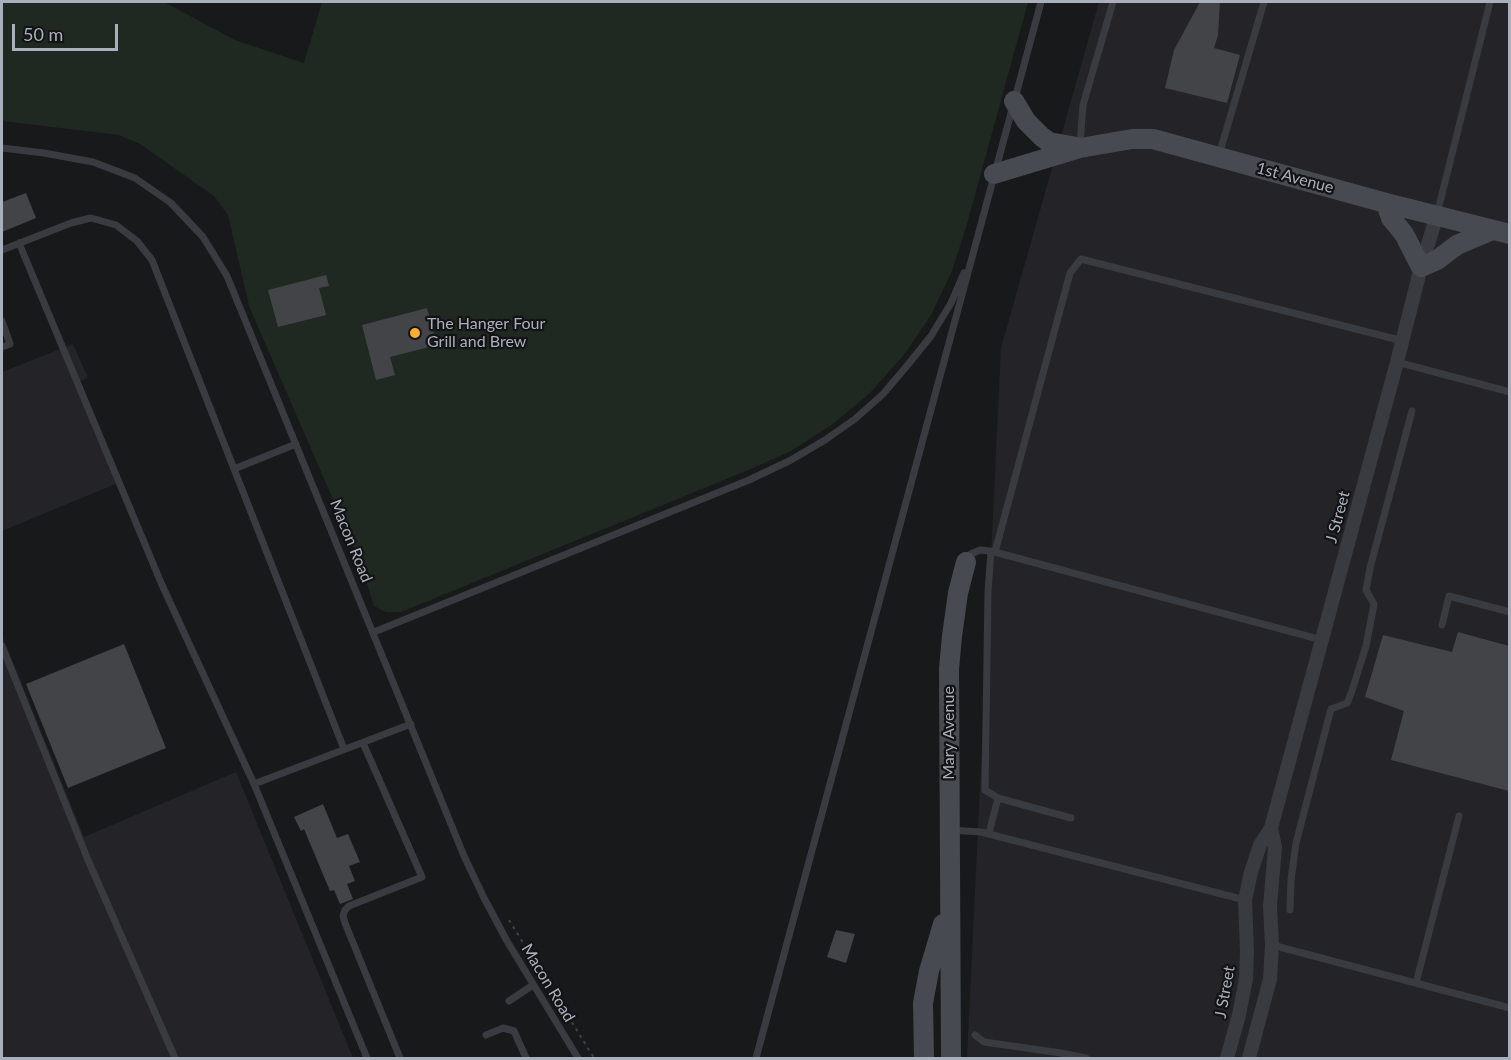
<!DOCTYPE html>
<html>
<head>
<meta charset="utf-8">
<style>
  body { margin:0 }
  #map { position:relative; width:1511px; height:1060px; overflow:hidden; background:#18191b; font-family:Lato,sans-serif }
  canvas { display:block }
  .frame { position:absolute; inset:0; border:3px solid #aab0bb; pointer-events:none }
  .scale { position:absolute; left:12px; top:24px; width:106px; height:27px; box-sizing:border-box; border:3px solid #aab0bb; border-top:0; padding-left:8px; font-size:18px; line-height:21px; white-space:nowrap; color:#aab0bb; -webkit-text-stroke:4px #131316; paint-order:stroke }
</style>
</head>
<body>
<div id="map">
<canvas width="1511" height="1060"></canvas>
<div class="frame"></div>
<div class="scale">50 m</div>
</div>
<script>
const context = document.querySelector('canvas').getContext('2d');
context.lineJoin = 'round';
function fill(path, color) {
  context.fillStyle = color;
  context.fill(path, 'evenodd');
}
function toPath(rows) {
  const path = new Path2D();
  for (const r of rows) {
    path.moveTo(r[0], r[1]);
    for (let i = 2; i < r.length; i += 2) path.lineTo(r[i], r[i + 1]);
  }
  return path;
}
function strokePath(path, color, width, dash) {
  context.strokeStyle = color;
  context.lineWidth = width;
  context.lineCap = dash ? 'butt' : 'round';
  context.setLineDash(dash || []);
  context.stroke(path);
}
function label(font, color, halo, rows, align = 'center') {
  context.font = font + ' Lato,sans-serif';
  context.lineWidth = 4.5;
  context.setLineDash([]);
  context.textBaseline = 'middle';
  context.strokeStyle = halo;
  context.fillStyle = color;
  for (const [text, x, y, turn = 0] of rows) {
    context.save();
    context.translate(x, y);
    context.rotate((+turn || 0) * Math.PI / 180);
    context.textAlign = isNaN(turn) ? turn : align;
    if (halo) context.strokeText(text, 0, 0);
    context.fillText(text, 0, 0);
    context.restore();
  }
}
fill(toPath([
  [1099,2,1509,2,1509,1058,967,1058,1001,348],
  [73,344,88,378,78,382,118,483,2,531,2,372],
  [2,635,84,837,236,772,353,1058,2,1058]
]), '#242428');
fill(toPath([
  [2,2,164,2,235,40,304,63,322,2,1028,2,967,224,952,271,931,315,903,356,870,393,833,424,791,451,746,471,401,612,386,612,374,606,359,559,249,306,228,215,214,196,140,144,119,135,2,121]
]), '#202921');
fill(toPath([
  [1200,2,1220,2,1218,35,1214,48,1240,55,1227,103,1165,88,1174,50],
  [26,193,36,218,2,232,2,202],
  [326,275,329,286,319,288,326,315,278,327,268,290],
  [427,308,437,345,390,357,395,375,376,380,362,325],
  [1458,632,1509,646,1509,791,1391,760,1404,711,1365,697,1383,635,1452,652],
  [124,644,166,748,68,788,26,684],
  [323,804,337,838,348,834,360,862,349,866,355,881,347,884,353,899,340,904,334,890,330,891,304,829,301,831,294,817],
  [836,930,855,934,846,963,827,957]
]), '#424448');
strokePath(toPath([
  [509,920,594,1058]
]), '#3f4247', 2, [3, 4.5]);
strokePath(toPath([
  [1080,145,1083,105,1113,2],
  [2,148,44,153,93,162,135,178,171,203,203,237,227,276,464,856,484,898,507,941,578,1058],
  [1219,155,1264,2],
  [1437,214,1490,2],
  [19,243,162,585,254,784,411,724],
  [2,250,71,223,91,218,116,225,137,241,152,260,344,749],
  [2,321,10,344,2,347],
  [1397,362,1510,392],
  [234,469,296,444],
  [991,551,988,592,985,790,998,798,1071,818],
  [995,552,1070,273,1081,259,1403,341],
  [966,561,971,554,980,550,991,551,1322,640],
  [1442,625,1449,596,1510,612],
  [374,632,749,480,791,460,825,440,855,419,883,394,906,367,931,336,951,303,964,273],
  [2,646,88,860,175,1058],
  [363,743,422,877,349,906,345,910,343,916,345,923,400,1058],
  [254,784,367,1058],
  [950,830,981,832,1245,900],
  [989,833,998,798],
  [1290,910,1291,880,1296,843,1331,709,1347,703,1351,694,1366,646,1374,604,1366,590,1370,568,1412,411],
  [1272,945,1510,1008],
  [1416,983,1459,816],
  [509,1001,533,985],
  [486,1035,503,1028,514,1031,526,1058],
  [975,1035,984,1042,1061,1053,1086,1058],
  [756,1058,1041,2]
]), '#393b40', 7);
strokePath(toPath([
  [1227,1058,1239,1015,1246,979,1247,952,1245,900,1251,872,1260,845,1271,828,1397,362,1421,267,1437,215],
  [1249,1058,1270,979,1272,945,1270,906,1275,847,1271,828]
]), '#393b40', 14);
strokePath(toPath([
  [1014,101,1026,121,1042,137,1049,142,1077,147],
  [994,174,1080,148,1132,139,1153,139,1386,203,1510,234],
  [1386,203,1391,218,1404,234,1421,267,1437,260,1457,245,1492,230],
  [924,1058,923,1003,929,971,943,924],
  [951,1058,949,669,952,636,958,593,966,562]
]), '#474a50', 20);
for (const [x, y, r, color] of [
  [415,333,6,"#fcaf30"]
]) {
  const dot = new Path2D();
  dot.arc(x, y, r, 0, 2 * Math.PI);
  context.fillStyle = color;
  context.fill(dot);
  strokePath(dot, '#131316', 2);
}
label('16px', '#aab0bb', '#131316', [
  ["1st Avenue",1295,178,15],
  ["J Street",1338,517,-75],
  ["Macon Road",351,541,68],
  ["Mary Avenue",949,733,-90],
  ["Macon Road",548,983,59],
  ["J Street",1225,992,-80]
]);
label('16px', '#aab0bb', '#131316', [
  ["The Hanger Four",427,324],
  ["Grill and Brew",427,342]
], 'left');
</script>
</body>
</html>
